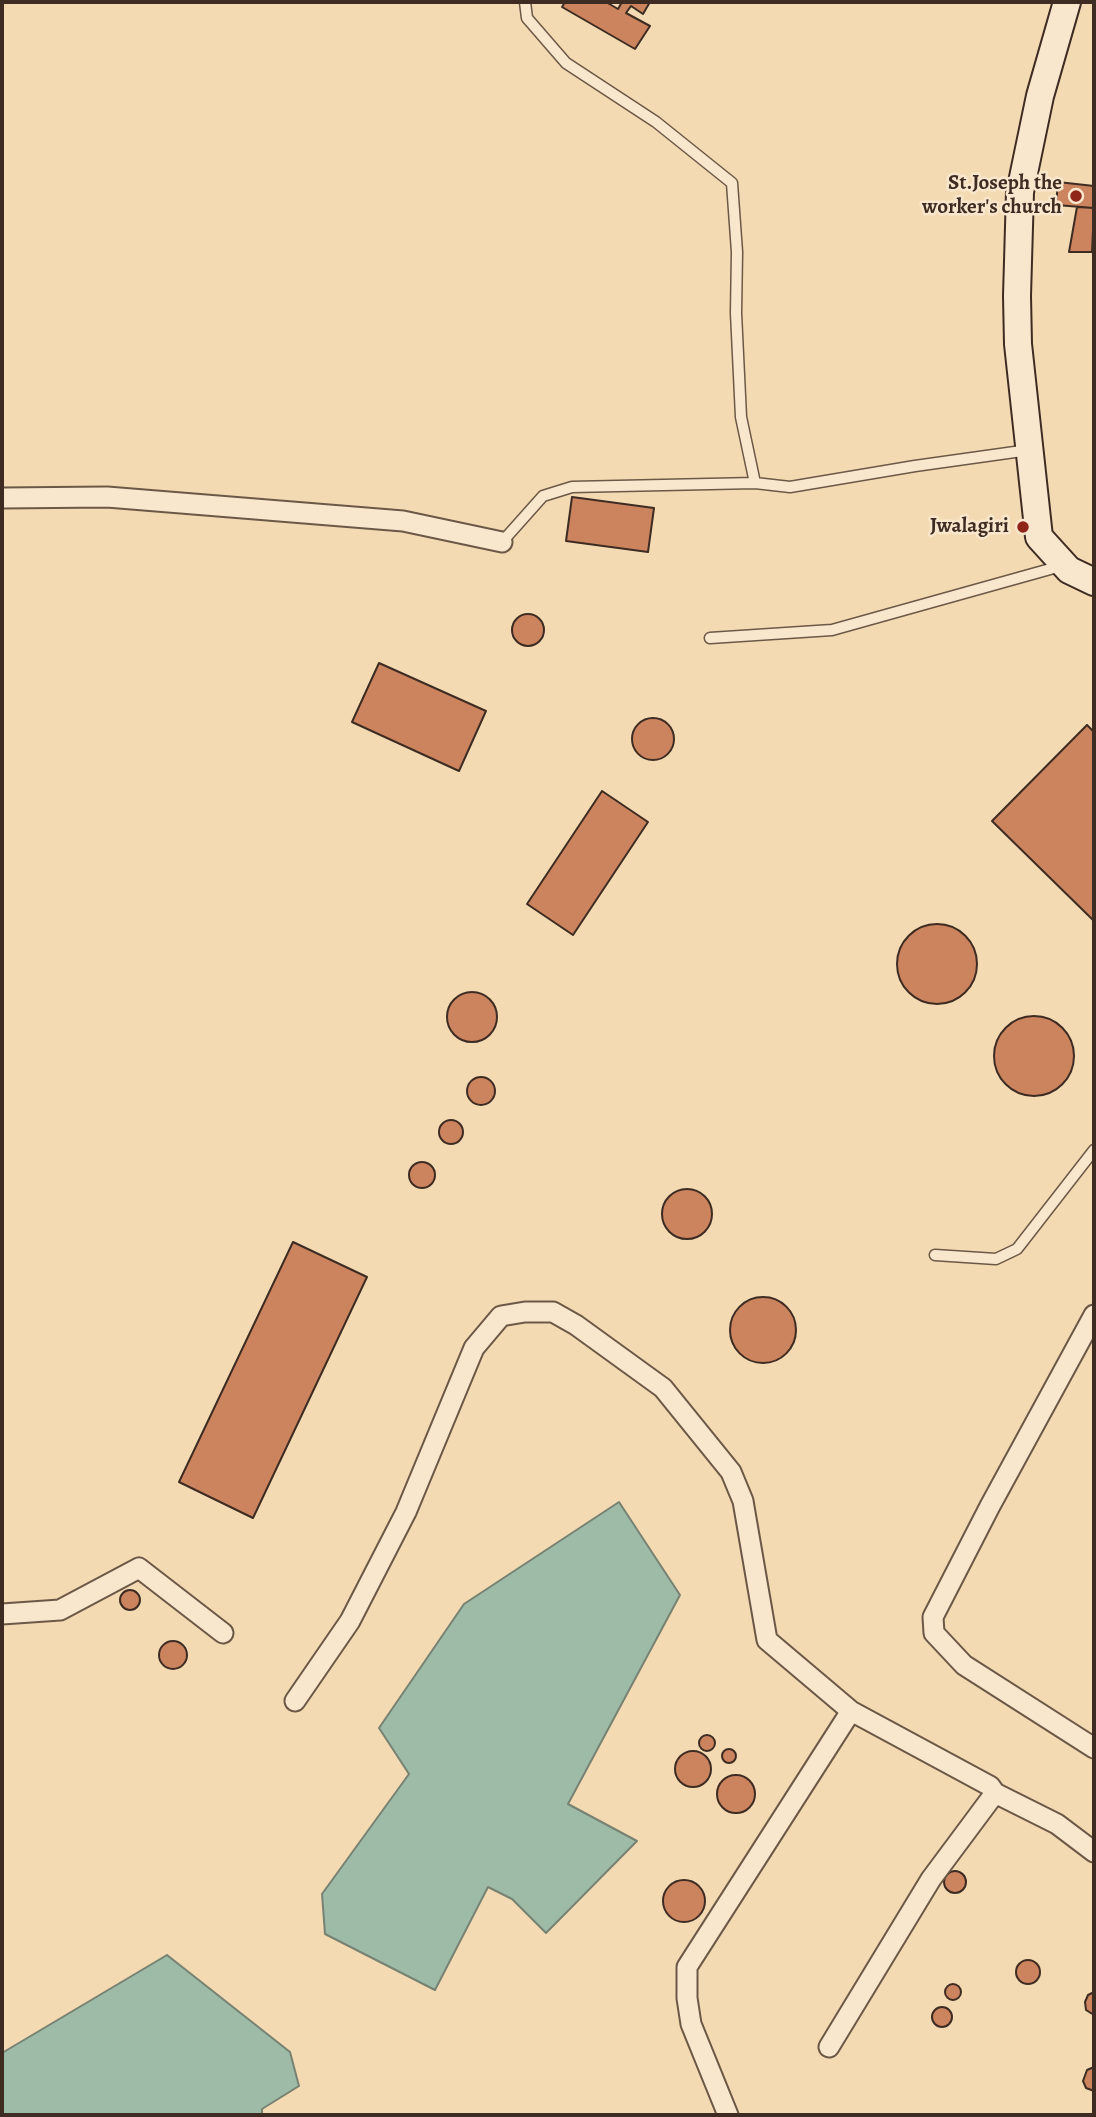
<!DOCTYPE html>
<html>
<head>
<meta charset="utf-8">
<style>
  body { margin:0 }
  #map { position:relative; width:1096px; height:2117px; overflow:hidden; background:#f4dab2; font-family:Alegreya,serif }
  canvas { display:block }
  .frame { position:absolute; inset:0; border:4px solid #3e2c23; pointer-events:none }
</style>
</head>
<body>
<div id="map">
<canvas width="1096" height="2117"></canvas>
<div class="frame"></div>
</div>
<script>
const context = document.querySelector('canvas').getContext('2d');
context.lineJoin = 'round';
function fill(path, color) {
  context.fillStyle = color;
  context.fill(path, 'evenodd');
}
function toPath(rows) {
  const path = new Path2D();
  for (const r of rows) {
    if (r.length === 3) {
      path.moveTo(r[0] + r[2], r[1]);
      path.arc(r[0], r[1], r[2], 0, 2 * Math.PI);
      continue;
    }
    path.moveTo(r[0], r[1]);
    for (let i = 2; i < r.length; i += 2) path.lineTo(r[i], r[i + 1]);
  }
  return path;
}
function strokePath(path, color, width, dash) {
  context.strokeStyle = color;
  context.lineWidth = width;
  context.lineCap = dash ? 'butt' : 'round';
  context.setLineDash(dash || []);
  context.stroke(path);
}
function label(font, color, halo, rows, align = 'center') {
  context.font = font + ' Alegreya,serif';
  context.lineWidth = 5;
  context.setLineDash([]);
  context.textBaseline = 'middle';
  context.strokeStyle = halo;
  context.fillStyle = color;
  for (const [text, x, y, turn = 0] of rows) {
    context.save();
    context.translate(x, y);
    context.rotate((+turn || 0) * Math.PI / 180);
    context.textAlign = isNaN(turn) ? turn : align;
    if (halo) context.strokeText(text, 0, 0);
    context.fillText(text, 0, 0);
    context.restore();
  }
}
const water = toPath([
  [619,1502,680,1595,568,1804,637,1841,546,1933,512,1899,488,1887,435,1990,325,1934,322,1894,409,1774,379,1728,464,1604,619,1502],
  [167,1955,290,2052,299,2086,262,2109,262,2115,2,2115,2,2053,167,1955]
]);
fill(water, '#9dbba7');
strokePath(water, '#778272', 2);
const building = toPath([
  [565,2,606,2,618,9,622,2,650,2,643,14,631,6,626,13,650,26,635,49,562,7,565,2],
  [1058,182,1094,186,1094,208,1056,205,1058,182],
  [1077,207,1094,208,1092,252,1069,252,1077,207],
  [572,497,654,508,648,552,566,541,572,497],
  [528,630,16],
  [379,663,486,711,459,771,352,722,379,663],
  [653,739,21],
  [1087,725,1094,732,1094,921,992,821,1087,725],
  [602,791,648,822,573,935,527,904,602,791],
  [937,964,40],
  [472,1017,25],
  [1034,1056,40],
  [481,1091,14],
  [451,1132,12],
  [422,1175,13],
  [687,1214,25],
  [293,1242,367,1277,253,1518,179,1482,293,1242],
  [763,1330,33],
  [130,1600,10],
  [173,1655,14],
  [707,1743,8],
  [729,1756,7],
  [693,1769,18],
  [736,1794,19],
  [955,1882,11],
  [684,1901,21],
  [1028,1972,12],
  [953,1992,8],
  [1094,1992,1094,2015,1086,2010,1085,2002,1088,1995,1094,1992],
  [942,2017,10],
  [1094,2067,1094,2091,1086,2088,1083,2081,1087,2070,1094,2067]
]);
fill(building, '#cb845e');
strokePath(building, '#3e2c23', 2);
const lane = toPath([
  [525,2,527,18,566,63,656,122,732,183,737,252,736,313,741,417,755,483,790,487,915,466,1029,450],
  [502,542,543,496,572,487,755,483],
  [710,638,832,630,1061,566],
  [935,1255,996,1259,1017,1249,1094,1150]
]);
const street = toPath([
  [2,498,107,497,403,521,502,542],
  [1094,1315,990,1506,933,1617,934,1633,964,1665,1094,1748],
  [2,1614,60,1610,139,1568,223,1633],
  [295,1701,350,1621,406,1512,474,1348,501,1316,525,1312,553,1312,576,1325,663,1388,731,1472,743,1501,767,1640,851,1711,990,1786,995,1793,1057,1824,1094,1852],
  [829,2047,931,1879,995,1793],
  [728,2115,691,2024,687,1998,687,1967,851,1711]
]);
const secondary = toPath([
  [1067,2,1040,96,1020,192,1017,296,1018,344,1039,537,1069,570,1094,582]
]);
strokePath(lane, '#6c5847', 13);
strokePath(street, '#6c5847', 23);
strokePath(secondary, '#3e2c23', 30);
strokePath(lane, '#f8e7cd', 10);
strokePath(street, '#f8e7cd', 19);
strokePath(secondary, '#f8e7cd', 26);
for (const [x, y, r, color] of [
  [1076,196,7,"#8f2418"],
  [1023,527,7,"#8f2418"]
]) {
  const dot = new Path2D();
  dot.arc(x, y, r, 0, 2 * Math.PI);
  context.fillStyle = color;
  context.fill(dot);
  strokePath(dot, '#f8e7cd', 2.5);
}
label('bold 21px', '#3e2c23', '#f8e7cd', [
  ["St.Joseph the",1062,184],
  ["worker's church",1062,208],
  ["Jwalagiri",1009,527]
], 'right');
</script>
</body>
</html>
